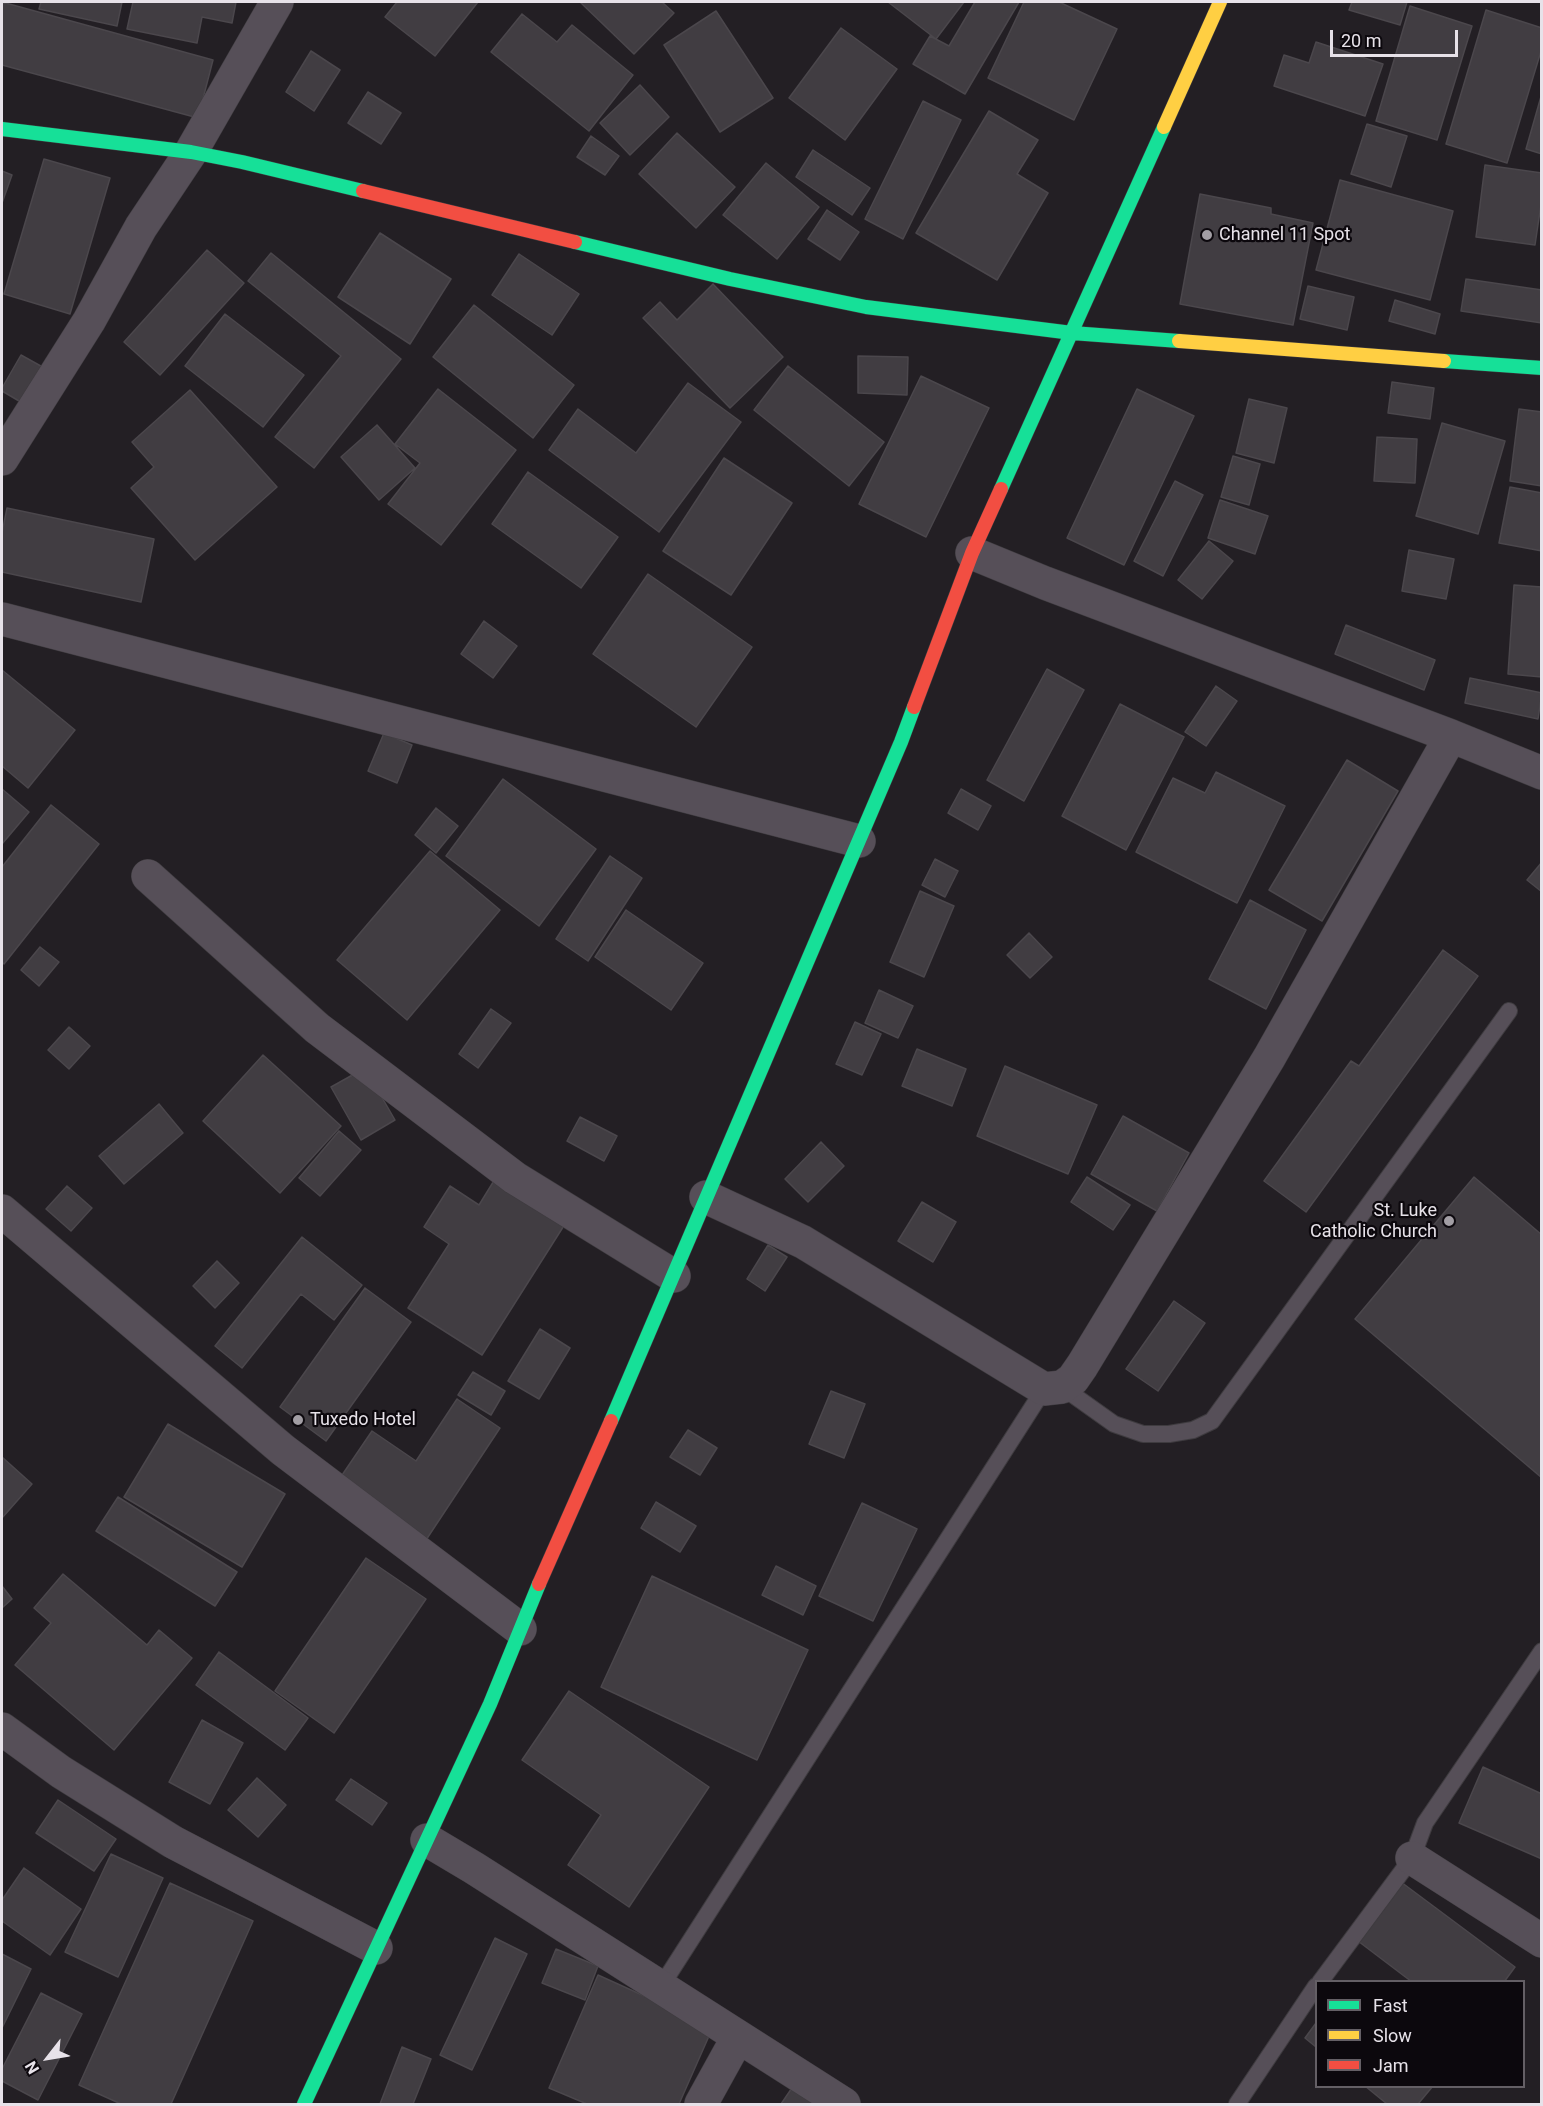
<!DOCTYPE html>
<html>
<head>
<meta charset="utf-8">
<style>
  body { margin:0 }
  #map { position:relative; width:1543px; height:2106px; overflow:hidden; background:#231f24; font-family:Roboto,sans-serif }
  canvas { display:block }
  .frame { position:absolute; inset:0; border:3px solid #e7e2e9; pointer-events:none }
  .legend { position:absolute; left:1315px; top:1980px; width:210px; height:108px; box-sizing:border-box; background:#0c080d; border:2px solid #645f65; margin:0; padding:8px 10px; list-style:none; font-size:18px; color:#e7e2e9 }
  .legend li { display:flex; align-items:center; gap:12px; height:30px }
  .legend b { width:30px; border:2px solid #645f65 }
  .north { position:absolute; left:18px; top:2028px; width:60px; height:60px; -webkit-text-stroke:4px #0c080d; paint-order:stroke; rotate:239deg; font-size:16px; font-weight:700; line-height:24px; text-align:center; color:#e7e2e9 }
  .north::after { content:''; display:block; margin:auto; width:21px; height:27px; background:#e7e2e9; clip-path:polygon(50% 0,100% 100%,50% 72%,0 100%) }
  .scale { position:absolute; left:1330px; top:30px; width:128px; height:27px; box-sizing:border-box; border:3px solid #e7e2e9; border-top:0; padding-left:8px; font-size:18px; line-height:21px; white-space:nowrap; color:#e7e2e9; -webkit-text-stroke:4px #0c080d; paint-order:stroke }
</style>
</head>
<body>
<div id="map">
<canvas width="1543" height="2106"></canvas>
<div class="frame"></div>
<ul class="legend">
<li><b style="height:8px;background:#16e098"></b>Fast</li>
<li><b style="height:8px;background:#ffcf43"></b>Slow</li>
<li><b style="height:8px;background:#f24e42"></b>Jam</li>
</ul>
<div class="north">N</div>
<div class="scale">20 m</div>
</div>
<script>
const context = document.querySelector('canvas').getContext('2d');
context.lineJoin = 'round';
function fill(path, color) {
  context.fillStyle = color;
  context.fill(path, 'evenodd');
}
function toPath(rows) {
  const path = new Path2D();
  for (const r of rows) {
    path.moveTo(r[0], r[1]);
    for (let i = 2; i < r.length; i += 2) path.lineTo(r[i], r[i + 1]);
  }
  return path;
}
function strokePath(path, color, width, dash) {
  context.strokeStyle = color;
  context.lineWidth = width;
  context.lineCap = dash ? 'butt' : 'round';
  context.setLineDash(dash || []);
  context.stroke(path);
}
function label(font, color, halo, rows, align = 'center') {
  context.font = font + ' Roboto,sans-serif';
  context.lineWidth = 4.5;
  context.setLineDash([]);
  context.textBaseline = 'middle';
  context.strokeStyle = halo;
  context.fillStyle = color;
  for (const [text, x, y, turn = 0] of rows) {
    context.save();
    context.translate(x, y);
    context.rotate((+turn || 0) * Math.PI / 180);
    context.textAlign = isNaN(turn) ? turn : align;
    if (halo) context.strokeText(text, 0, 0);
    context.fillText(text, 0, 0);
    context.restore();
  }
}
const building = toPath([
  [2,2,213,60,198,118,2,65,2,2],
  [41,2,122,2,117,26,39,9,41,2],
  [133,2,236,2,232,23,202,17,197,43,127,29,133,2],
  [397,2,478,2,435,56,385,17,397,2],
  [580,2,662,2,674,13,634,54,580,2],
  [888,2,964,2,936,39,888,2],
  [975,2,1019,2,965,94,913,64,930,36,949,46,975,2],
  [1024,2,1059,2,1117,29,1074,120,988,78,1024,2],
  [1352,2,1407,2,1400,25,1349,10,1352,2],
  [1410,6,1472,26,1437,140,1376,121,1410,6],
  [1486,10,1542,28,1542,48,1507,163,1446,144,1486,10],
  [716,11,773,98,720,132,664,45,716,11],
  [522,14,557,42,572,25,633,75,589,131,491,52,522,14],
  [841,28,897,69,845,140,789,98,841,28],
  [1316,42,1383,64,1365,116,1274,86,1284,55,1309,63,1316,42],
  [311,51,340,70,314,111,286,92,311,51],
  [640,85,669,117,630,155,600,123,640,85],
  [368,92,401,113,381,144,348,123,368,92],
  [1542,93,1542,154,1526,149,1542,93],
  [923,101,961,120,903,239,865,219,923,101],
  [989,111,1038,140,1017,174,1048,193,997,280,916,233,989,111],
  [1367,124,1407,136,1391,187,1351,174,1367,124],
  [677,133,735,187,696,228,639,174,677,133],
  [591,136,619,156,605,175,577,157,591,136],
  [813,150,870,188,852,215,796,177,813,150],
  [44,159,110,178,70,314,4,294,44,159],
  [766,163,819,207,777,259,723,215,766,163],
  [1485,165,1542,173,1542,198,1535,245,1476,237,1485,165],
  [2,171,12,175,2,203,2,171],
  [1340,180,1453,211,1430,300,1316,270,1340,180],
  [1200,194,1271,208,1271,214,1313,223,1293,325,1180,304,1200,194],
  [827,210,859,232,840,260,808,239,827,210],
  [380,233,451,279,410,344,338,297,380,233],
  [207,250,244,283,160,375,124,342,207,250],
  [271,253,401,359,314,468,275,437,341,356,248,281,271,253],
  [519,254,579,294,552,335,492,295,519,254],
  [1466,279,1542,290,1542,323,1461,311,1466,279],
  [713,284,783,357,730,408,643,318,660,302,677,320,713,284],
  [1308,286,1354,297,1347,330,1300,319,1308,286],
  [1395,300,1440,314,1435,334,1389,321,1395,300],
  [474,305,574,385,533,438,433,357,474,305],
  [225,314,304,375,263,427,185,366,225,314],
  [21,355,57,375,36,411,2,391,2,388,21,355],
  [858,356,908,357,907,395,858,393,858,356],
  [788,366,884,442,849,486,754,410,788,366],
  [921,376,989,408,926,537,859,504,921,376],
  [1392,382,1434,388,1430,419,1388,413,1392,382],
  [688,383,741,422,659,532,549,450,578,409,636,453,688,383],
  [438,389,516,450,441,545,388,504,420,463,395,444,438,389],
  [1137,389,1194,416,1124,565,1067,538,1137,389],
  [190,390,277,487,195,560,131,488,154,467,132,442,190,390],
  [1249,399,1287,408,1274,463,1236,453,1249,399],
  [1519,409,1542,412,1542,486,1510,481,1519,409],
  [1442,423,1505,441,1478,534,1416,516,1442,423],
  [377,425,415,468,379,500,341,457,377,425],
  [1377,437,1417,439,1415,483,1374,481,1377,437],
  [1233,456,1260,464,1249,505,1221,497,1233,456],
  [724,458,792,503,731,595,663,551,724,458],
  [528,472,618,537,581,588,492,524,528,472],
  [1175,481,1203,495,1163,576,1134,561,1175,481],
  [1510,487,1542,493,1542,551,1499,543,1510,487],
  [1220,500,1268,516,1255,554,1208,538,1220,500],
  [7,508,154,539,141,602,2,572,2,533,7,508],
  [1209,541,1233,561,1202,599,1178,580,1209,541],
  [1409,550,1454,559,1446,599,1402,591,1409,550],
  [648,574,752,647,696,727,593,654,648,574],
  [1514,585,1542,587,1542,677,1508,674,1514,585],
  [484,621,517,646,493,678,461,654,484,621],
  [1346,625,1435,660,1424,690,1335,654,1346,625],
  [1047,669,1084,690,1024,801,987,780,1047,669],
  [2,670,75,730,28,788,2,766,2,670],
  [1470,678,1542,693,1538,719,1465,703,1470,678],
  [1216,686,1237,701,1206,746,1185,732,1216,686],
  [1120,704,1184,737,1126,850,1062,816,1120,704],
  [384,733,412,745,397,783,368,771,384,733],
  [1347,760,1398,791,1322,921,1269,890,1347,760],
  [1216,772,1285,806,1237,903,1136,852,1173,778,1205,793,1216,772],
  [503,779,596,849,539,926,446,856,503,779],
  [2,789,29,812,2,844,2,789],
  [961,789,991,806,978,830,948,813,961,789],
  [51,805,99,844,4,964,2,962,2,867,51,805],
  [436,808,458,826,436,853,415,835,436,808],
  [430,851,500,910,407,1020,337,960,430,851],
  [610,856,642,878,588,961,556,939,610,856],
  [935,859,958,871,945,897,922,885,935,859],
  [1542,862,1542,892,1527,880,1542,862],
  [920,891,954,906,924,977,890,962,920,891],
  [1250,900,1306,930,1266,1009,1209,979,1250,900],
  [626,910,703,963,671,1010,595,957,626,910],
  [1029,933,1052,957,1030,978,1007,955,1029,933],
  [40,947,59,962,39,986,21,970,40,947],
  [1443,950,1478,976,1306,1212,1264,1181,1351,1061,1359,1066,1443,950],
  [879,990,913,1006,898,1038,865,1023,879,990],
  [491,1009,511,1023,478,1068,459,1054,491,1009],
  [855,1022,881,1034,862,1075,836,1064,855,1022],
  [69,1027,90,1046,69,1069,48,1050,69,1027],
  [917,1049,966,1069,952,1106,902,1086,917,1049],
  [263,1055,341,1126,280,1193,203,1121,263,1055],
  [1005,1066,1097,1105,1068,1174,977,1136,1005,1066],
  [365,1068,395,1120,361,1140,331,1087,365,1068],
  [159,1104,183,1133,124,1184,99,1156,159,1104],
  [1123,1116,1189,1153,1157,1211,1091,1174,1123,1116],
  [580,1117,617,1136,604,1161,567,1141,580,1117],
  [339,1131,361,1150,320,1196,299,1178,339,1131],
  [821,1142,844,1166,808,1202,785,1179,821,1142],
  [1087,1177,1130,1205,1113,1230,1071,1202,1087,1177],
  [1474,1177,1542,1235,1542,1478,1355,1319,1474,1177],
  [495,1179,565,1224,482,1355,408,1308,449,1244,424,1227,450,1186,479,1205,495,1179],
  [67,1186,92,1208,71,1231,46,1209,67,1186],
  [922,1202,956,1222,933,1262,898,1241,922,1202],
  [302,1237,362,1285,334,1320,301,1294,242,1368,215,1346,302,1237],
  [768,1245,787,1257,765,1291,747,1279,768,1245],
  [217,1261,239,1283,215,1308,193,1286,217,1261],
  [365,1288,411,1322,326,1441,280,1407,365,1288],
  [1174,1301,1205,1323,1158,1391,1126,1369,1174,1301],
  [540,1329,570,1348,539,1399,508,1381,540,1329],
  [473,1372,505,1391,491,1415,458,1395,473,1372],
  [831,1391,865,1404,844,1458,809,1444,831,1391],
  [457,1399,500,1428,426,1540,338,1481,372,1431,416,1461,457,1399],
  [168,1424,285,1494,242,1567,124,1497,168,1424],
  [688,1430,717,1448,700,1475,670,1457,688,1430],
  [2,1457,32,1484,2,1518,2,1457],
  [118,1497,237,1572,215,1606,96,1531,118,1497],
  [656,1502,696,1526,680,1552,641,1528,656,1502],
  [862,1503,917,1529,873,1621,819,1596,862,1503],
  [366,1558,426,1599,334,1733,275,1691,366,1558],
  [776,1566,816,1586,803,1615,762,1595,776,1566],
  [63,1574,147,1645,159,1630,192,1658,114,1750,15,1665,51,1623,34,1608,63,1574],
  [652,1576,808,1650,757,1760,601,1687,652,1576],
  [2,1586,12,1599,2,1608,2,1586],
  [219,1652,308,1718,285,1750,196,1685,219,1652],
  [569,1691,709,1787,629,1907,568,1865,601,1815,522,1760,569,1691],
  [202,1720,243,1743,210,1804,169,1782,202,1720],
  [1483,1767,1542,1794,1542,1859,1459,1823,1483,1767],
  [257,1778,286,1805,258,1837,228,1810,257,1778],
  [351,1779,387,1803,372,1825,336,1800,351,1779],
  [58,1800,116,1839,94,1871,36,1833,58,1800],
  [111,1854,163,1878,118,1977,65,1952,111,1854],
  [24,1868,81,1909,50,1955,2,1921,2,1900,24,1868],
  [1397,1879,1515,1967,1504,1982,1412,1982,1354,1938,1397,1879],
  [170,1883,253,1921,171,2104,121,2104,79,2085,170,1883],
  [495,1938,527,1954,472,2070,440,2055,495,1938],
  [556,1949,598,1966,585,2000,542,1983,556,1949],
  [2,1954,31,1969,2,2028,2,1954],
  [598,1975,713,2027,679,2104,587,2104,549,2088,598,1975],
  [41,1993,82,2014,38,2100,2,2081,2,2069,41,1993],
  [1316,2023,1316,2047,1305,2038,1316,2023],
  [402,2047,431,2059,413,2104,380,2104,402,2047],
  [796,2082,817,2095,810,2104,781,2104,796,2082],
  [1365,2086,1433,2086,1418,2104,1387,2104,1365,2086]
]);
fill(building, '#413d42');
strokePath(building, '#4b474c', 1.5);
const lane = toPath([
  [1062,1387,1114,1424,1143,1434,1169,1434,1193,1430,1212,1421,1509,1011],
  [1320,1982,1412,1858,1425,1823,1542,1651],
  [660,1988,1044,1389],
  [1237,2104,1316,1986]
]);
const street = toPath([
  [2,459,89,321,141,227,191,152,277,2],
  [972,553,1045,583,1451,736,1542,773],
  [2,619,859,841],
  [148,876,317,1028,515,1178,674,1276],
  [706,1197,803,1242,1044,1389,1062,1387,1073,1379,1082,1366,1269,1058,1451,736],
  [2,1211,283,1450,520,1629],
  [2,1729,61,1772,173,1842,376,1948],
  [427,1840,474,1868,844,2104],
  [1412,1858,1542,1941],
  [701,2104,738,2037]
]);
const fast = toPath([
  [2,129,191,152,242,162,363,191],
  [575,242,730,279,866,307,1072,333,1179,341],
  [1444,361,1542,368],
  [1001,489,1164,127],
  [611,1421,901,742,914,707],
  [304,2104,490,1704,539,1584]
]);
const slow = toPath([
  [1164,127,1220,2],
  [1179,341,1444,361]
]);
const jam = toPath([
  [363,191,575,242],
  [914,707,972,553,1001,489],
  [539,1584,611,1421]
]);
strokePath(lane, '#3e3b3f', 18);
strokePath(street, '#3e3b3f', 34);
strokePath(fast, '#3e3b3f', 15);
strokePath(slow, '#3e3b3f', 15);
strokePath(jam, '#3e3b3f', 15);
strokePath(lane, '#564f58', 16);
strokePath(street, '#564f58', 33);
strokePath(fast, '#16e098', 14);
strokePath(slow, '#ffcf43', 14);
strokePath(jam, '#f24e42', 14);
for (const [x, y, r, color] of [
  [1207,235,6,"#a29ea4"],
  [1449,1221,6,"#a29ea4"],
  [298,1420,6,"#a29ea4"]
]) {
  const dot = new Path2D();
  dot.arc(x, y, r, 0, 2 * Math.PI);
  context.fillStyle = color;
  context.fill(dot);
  strokePath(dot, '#0c080d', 2);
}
label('18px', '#e7e2e9', '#0c080d', [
  ["Channel 11 Spot",1219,235],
  ["St. Luke",1437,1211,"right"],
  ["Catholic Church",1437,1232,"right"],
  ["Tuxedo Hotel",310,1420]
], 'left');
</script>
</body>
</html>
